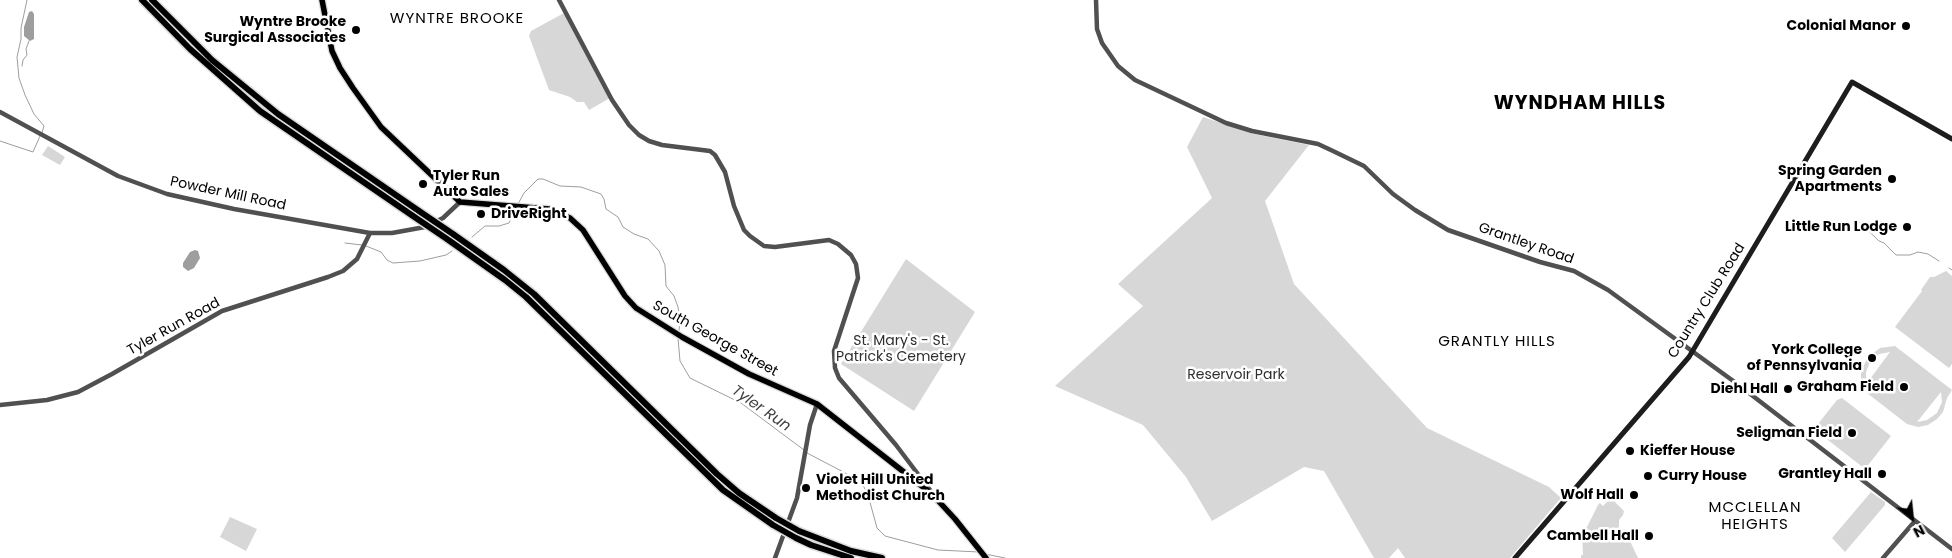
<!DOCTYPE html>
<html>
<head>
<meta charset="utf-8">
<style>
  body { margin:0 }
  #map { position:relative; width:1952px; height:558px; overflow:hidden; background:#fff; font-family:Poppins,sans-serif }
  canvas { display:block }
  .north { position:absolute; left:1887px; top:493px; width:50px; height:50px; -webkit-text-stroke:4px #fff; paint-order:stroke; rotate:152deg; font-size:14px; font-weight:700; line-height:20px; text-align:center; color:#000 }
  .north::after { content:''; display:block; margin:auto; width:18px; height:22px; background:#000; clip-path:polygon(50% 0,100% 100%,50% 72%,0 100%) }
</style>
</head>
<body>
<div id="map">
<canvas width="1952" height="558"></canvas>
<div class="north">N</div>
</div>
<script>
const context = document.querySelector('canvas').getContext('2d');
context.lineJoin = 'round';
function fill(path, color) {
  context.fillStyle = color;
  context.fill(path, 'evenodd');
}
function toPath(rows) {
  const path = new Path2D();
  for (const r of rows) {
    path.moveTo(r[0], r[1]);
    for (let i = 2; i < r.length; i += 2) path.lineTo(r[i], r[i + 1]);
  }
  return path;
}
function strokePath(path, color, width, dash) {
  context.strokeStyle = color;
  context.lineWidth = width;
  context.lineCap = dash ? 'butt' : 'round';
  context.setLineDash(dash || []);
  context.stroke(path);
}
function label(font, color, halo, rows, align = 'center') {
  context.font = font + ' Poppins,sans-serif';
  context.lineWidth = 5;
  context.setLineDash([]);
  context.textBaseline = 'middle';
  context.strokeStyle = halo;
  context.fillStyle = color;
  for (const [text, x, y, turn = 0] of rows) {
    context.save();
    context.translate(x, y);
    context.rotate((+turn || 0) * Math.PI / 180);
    context.textAlign = isNaN(turn) ? turn : align;
    if (halo) context.strokeText(text, 0, 0);
    context.fillText(text, 0, 0);
    context.restore();
  }
}
fill(toPath([
  [564,13,610,98,589,110,584,102,577,102,570,97,549,90,529,36,531,31],
  [1203,117,1254,134,1309,145,1265,201,1294,284,1427,428,1549,487,1561,498,1510,558,1405,558,1398,548,1389,558,1374,558,1324,471,1304,467,1212,521,1186,477,1143,425,1055,386,1143,306,1118,284,1212,198,1187,147],
  [48,146,65,157,60,165,42,155],
  [906,259,975,312,914,411,841,364],
  [1946,271,1952,276,1952,364,1949,368,1895,327,1922,291,1921,290,1930,277,1934,277],
  [1895,346,1952,390,1947,398,1943,412,1937,419,1928,425,1918,427,1907,424,1867,393,1861,384,1861,371,1868,357,1880,348],
  [1890,352,1867,383,1866,383,1866,372,1870,362,1879,354],
  [1941,392,1942,402,1937,413,1927,420,1917,422],
  [1842,398,1891,436,1865,469,1814,429,1837,400],
  [1871,492,1885,502,1885,505,1845,552,1832,538],
  [1611,498,1624,511,1623,515,1619,520,1619,529,1629,539,1638,558,1581,558,1581,555,1583,555,1582,531,1587,527,1598,505,1600,503,1603,506],
  [230,517,257,529,246,551,220,537]
]), '#d7d7d7');
fill(toPath([
  [32,11,34,14,34,39,30,41,24,36,24,27,29,12],
  [195,250,198,251,200,258,194,268,188,271,183,267,183,263,190,252]
]), '#9e9e9e');
strokePath(toPath([
  [27,0,21,28,21,39,17,57,19,78,25,95,34,114,44,126,42,133],
  [22,66,23,60,27,55,26,49,29,41],
  [0,141,33,152,40,136],
  [518,204,524,193,538,179,543,179,560,186,581,187,601,194,604,199,606,209,618,217,623,227,634,234,648,239,659,251,665,265,666,286,674,296,678,307,680,321,679,331],
  [1858,221,1879,241,1884,243,1896,255,1910,255,1918,252,1928,254,1939,261],
  [472,237,485,226,499,226,509,223,516,210],
  [345,243,362,245],
  [366,246,381,252,387,260,393,263,420,261,446,255,452,251],
  [1949,268,1952,270],
  [678,338,680,361,690,378,741,403,804,450],
  [807,453,853,477,864,487,868,495,877,528,885,536,938,550,979,552],
  [985,554,1005,558]
]), '#9e9e9e', 1);
const primary = toPath([
  [322,0,332,51,340,68,353,88,381,127,460,202,549,209,570,218,583,230,625,296,636,308,682,337,749,374,817,404,932,494,955,519,986,558]
]);
const motorway = toPath([
  [142,0,190,49,260,111,413,216],
  [152,0,212,60,278,114,419,211],
  [453,234,504,270,534,294,717,474,739,493,776,518],
  [447,239,505,280,526,297,723,490,773,525],
  [799,531,851,551,882,558],
  [796,538,811,545,851,558]
]);
strokePath(primary, '#dbdbdb', 8);
strokePath(motorway, '#dbdbdb', 9);
strokePath(toPath([
  [559,0,612,100,629,125,639,135,649,141,662,145,710,151,715,155,725,172,734,206,744,230,750,236,764,246,775,247,829,240,838,244,851,255,856,264,858,278,834,351,835,368,839,378,896,445,930,490],
  [1096,0,1097,29,1102,43,1118,66,1135,80,1226,123,1252,131,1318,144,1333,151,1364,166,1393,194,1415,210,1448,230,1540,262,1574,271,1608,290,1736,383,1952,549],
  [0,112,118,176,167,194,234,209,370,233,392,233,425,227,443,218,460,202],
  [0,405,47,400,78,392,112,374,222,311,328,277,343,271,357,259,370,233],
  [775,558,797,498,810,425,817,404],
  [1883,558,1915,521]
]), '#505050', 4.5);
strokePath(toPath([
  [1515,558,1689,357,1852,82,1952,139]
]), '#1d1d1d', 5);
strokePath(primary, '#000', 5.5);
strokePath(motorway, '#000', 6);
const motorwayBridge = toPath([
  [419,211,453,234],
  [413,216,447,239],
  [776,518,799,531],
  [773,525,796,538]
]);
strokePath(motorwayBridge, '#dbdbdb', 9, []);
strokePath(motorwayBridge, '#000', 6);
for (const [x, y, r, color] of [
  [1906,26,5,"#000"],
  [356,30,5,"#000"],
  [1892,179,5,"#000"],
  [423,184,5,"#000"],
  [481,214,5,"#000"],
  [1907,227,5,"#000"],
  [1872,358,5,"#000"],
  [1904,387,5,"#000"],
  [1788,389,5,"#000"],
  [1852,433,5,"#000"],
  [1630,451,5,"#000"],
  [1882,474,5,"#000"],
  [1648,476,5,"#000"],
  [806,488,5,"#000"],
  [1634,495,5,"#000"],
  [1649,536,5,"#000"]
]) {
  const dot = new Path2D();
  dot.arc(x, y, r, 0, 2 * Math.PI);
  context.fillStyle = color;
  context.fill(dot);
  strokePath(dot, '#fff', 2);
}
label('bold 14px', '#000', '#fff', [
  ["Wyntre Brooke",346,22],
  ["Surgical Associates",346,38],
  ["Colonial Manor",1896,26],
  ["Spring Garden",1882,171],
  ["Apartments",1882,187],
  ["Tyler Run",433,176,"left"],
  ["Auto Sales",433,192,"left"],
  ["DriveRight",491,214,"left"],
  ["Little Run Lodge",1897,227],
  ["York College",1862,350],
  ["of Pennsylvania",1862,366],
  ["Graham Field",1894,387],
  ["Diehl Hall",1778,389],
  ["Seligman Field",1842,433],
  ["Kieffer House",1640,451,"left"],
  ["Grantley Hall",1872,474],
  ["Curry House",1658,476,"left"],
  ["Violet Hill United",816,480,"left"],
  ["Methodist Church",816,496,"left"],
  ["Wolf Hall",1624,495],
  ["Cambell Hall",1639,536]
], 'right');
label('14px', '#000', '#fff', [
  ["Powder Mill Road",228,194,12],
  ["Grantley Road",1526,244,19],
  ["Country Club Road",1707,301,-58],
  ["Tyler Run Road",174,327,-29],
  ["South George Street",715,339,29]
]);
label('14px', '#2e2e2e', '#fff', [
  ["St. Mary's - St.",901,341],
  ["Patrick's Cemetery",901,357],
  ["Reservoir Park",1236,375]
]);
context.letterSpacing = '1px';
label('15px', '#000', '#fff', [
  ["WYNTRE BROOKE",457,19],
  ["GRANTLY HILLS",1497,342],
  ["MCCLELLAN",1755,508],
  ["HEIGHTS",1755,525]
]);
context.letterSpacing = '0px';
label('italic 15px', '#3f3f3f', '#fff', [
  ["Tyler Run",761,409,35]
]);
context.letterSpacing = '1px';
label('bold 19px', '#000', '#fff', [
  ["WYNDHAM HILLS",1580,104]
]);
context.letterSpacing = '0px';
</script>
</body>
</html>
